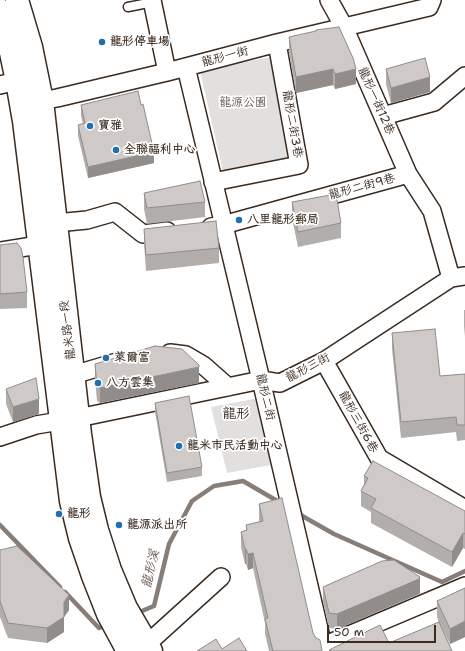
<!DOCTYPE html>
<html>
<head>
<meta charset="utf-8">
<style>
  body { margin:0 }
  #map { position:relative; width:465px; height:651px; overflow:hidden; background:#fff; font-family:"Shantell Sans",sans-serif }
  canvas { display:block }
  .scale { position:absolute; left:327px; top:625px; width:109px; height:18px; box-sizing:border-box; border:2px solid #3b2a1e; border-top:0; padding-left:5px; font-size:12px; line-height:14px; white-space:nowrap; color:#3b2a1e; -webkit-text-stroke:3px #fff; paint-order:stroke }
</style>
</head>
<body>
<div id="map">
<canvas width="465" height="651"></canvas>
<div class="scale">50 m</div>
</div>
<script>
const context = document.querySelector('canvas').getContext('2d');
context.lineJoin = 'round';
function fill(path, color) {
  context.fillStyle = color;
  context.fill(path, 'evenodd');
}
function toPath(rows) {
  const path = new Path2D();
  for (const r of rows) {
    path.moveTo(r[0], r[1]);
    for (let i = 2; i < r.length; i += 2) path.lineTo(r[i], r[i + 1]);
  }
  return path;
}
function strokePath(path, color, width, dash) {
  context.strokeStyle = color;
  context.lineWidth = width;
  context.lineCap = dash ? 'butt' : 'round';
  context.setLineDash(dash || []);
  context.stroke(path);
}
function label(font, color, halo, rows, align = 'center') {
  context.font = font + ' "Shantell Sans","LXGW WenKai TC",sans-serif';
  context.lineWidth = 3.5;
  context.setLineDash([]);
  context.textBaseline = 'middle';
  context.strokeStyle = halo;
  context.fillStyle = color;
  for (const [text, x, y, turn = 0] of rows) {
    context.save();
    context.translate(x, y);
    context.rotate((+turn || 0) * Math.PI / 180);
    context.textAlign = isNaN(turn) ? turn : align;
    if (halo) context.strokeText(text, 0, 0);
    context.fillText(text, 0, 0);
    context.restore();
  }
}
fill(toPath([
  [270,57,291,160,224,176,200,71],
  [259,398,271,465,227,473,211,407]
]), '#e2e0de');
strokePath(toPath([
  [297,513,334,534,442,582,465,571],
  [0,525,60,587],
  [65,592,99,628,107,625],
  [137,613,154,606,169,544,192,501,214,486,243,481,279,502]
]), '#887e77', 4.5);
const lane = toPath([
  [128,7,153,2]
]);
const street = toPath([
  [152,0,167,72],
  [329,0,344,27,408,174,432,211,451,278],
  [186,67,261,380,323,646,465,586],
  [0,85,17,81],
  [30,103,57,98,167,72,277,43,429,7,432,0],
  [383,116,434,102,465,76],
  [213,182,299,165,277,43],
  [56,223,87,220,115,212,143,234,167,231],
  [211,227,223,225,408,174],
  [0,251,39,245],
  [170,353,186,355,203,365,228,387],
  [324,361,379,458,465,509],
  [73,375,117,362],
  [0,437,36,425,78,418,261,380,280,383,324,361,451,278,465,276],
  [147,644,221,577]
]);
const primary = toPath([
  [17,0,31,47,42,101,80,434,89,497,97,530,110,570,126,608,151,651],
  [0,10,6,29,17,81,24,121,71,501,80,538,93,576,108,614,128,651]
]);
strokePath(lane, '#3b2a1e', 11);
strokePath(street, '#3b2a1e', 20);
strokePath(primary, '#3b2a1e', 25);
strokePath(lane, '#fff', 8);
strokePath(street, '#fff', 17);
strokePath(primary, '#fff', 22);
fill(toPath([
  [289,37,356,84,335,89,333,85,296,93,289,52],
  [386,69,430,92,391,103,386,84],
  [81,105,154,163,88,178,78,136,78,125,83,124,81,116],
  [144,193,205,202,205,217,147,224,144,209],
  [292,202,341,223,341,238,298,247,292,218],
  [144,229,219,248,219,263,146,271,144,244],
  [0,245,27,292,27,308,0,309],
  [464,310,465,310,465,337,464,326],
  [392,333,440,376,465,374,465,440,457,441,456,432,401,438,392,349],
  [95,364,199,383,100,403,97,401,95,379],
  [6,389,39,414,13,422,6,404],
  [155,403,202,467,202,476,167,482,155,412],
  [364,476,465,511,465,549,463,548,452,567,371,523,371,512,361,506,361,491,364,484],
  [259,504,313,633,322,651,269,651,265,634,265,623,253,568,248,570,246,564,245,564,241,547,241,532,246,530,246,525,259,522],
  [0,550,69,610,64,617,64,632,47,643,8,638,0,617],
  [323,587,420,593,419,594,337,629,329,628,323,602],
  [465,588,465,637,450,644,440,624,452,651,329,651,329,650,389,643,439,622,437,617,437,601]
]), '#b2aeab');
fill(toPath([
  [333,69,333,85,296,93,296,77],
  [356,69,356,84,335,89,335,74],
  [430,77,430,92,391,103,391,88],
  [154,152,154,163,88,178,88,167],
  [199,367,199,383,100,403,100,388],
  [39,399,39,414,13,422,13,407],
  [463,533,463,548,452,567,452,552],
  [245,549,246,549,246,564,245,564],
  [253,553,253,568,248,570,248,554],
  [420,577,420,593,419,594,337,629,337,614],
  [69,595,69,610,64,617,64,602],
  [64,617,64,632,47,643,47,628],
  [465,621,465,637,450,644,450,629]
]), '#918d8b');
const building = toPath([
  [339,27,353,58,356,69,335,74,333,69,296,77,289,37,316,31,316,30,339,27],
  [425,58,430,77,391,88,386,69,425,58],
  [138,91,141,105,143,104,154,152,88,167,78,125,85,123,81,105,138,91],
  [200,181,205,202,147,208,144,193,200,181],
  [336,194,341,223,298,232,292,202,336,194],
  [216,221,219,248,146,255,144,229,216,221],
  [17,243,21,248,23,257,27,292,0,294,0,245,17,243],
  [435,329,440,376,465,374,465,425,457,425,456,417,401,422,392,333,435,329],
  [155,346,182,349,199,365,199,367,100,388,97,386,95,364,155,346],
  [36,378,39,399,13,407,6,389,36,378],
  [189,396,202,467,167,473,155,403,189,396],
  [373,461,465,511,465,534,463,533,452,552,371,508,376,499,361,491,368,478,364,476,373,461],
  [282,498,313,633,316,638,320,640,322,651,273,651,265,619,268,618,253,553,248,554,246,549,245,549,241,532,247,530,246,525,263,521,259,504,282,498],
  [17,546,69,595,64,602,64,617,47,628,8,623,0,601,0,550,17,546],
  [394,560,420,577,419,579,337,614,329,613,323,587,382,561,394,560],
  [465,588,465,621,450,629,437,601,465,588],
  [439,622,452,651,330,651,329,650,380,625,389,643,439,622],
  [239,638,247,651,197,651,216,639,222,649,239,638]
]);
fill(building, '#cfcac7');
strokePath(building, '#918d8b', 1);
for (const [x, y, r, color] of [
  [102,42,4,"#1f6fb2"],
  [90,126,4,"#1f6fb2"],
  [116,150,4,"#1f6fb2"],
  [239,220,4,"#1f6fb2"],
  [106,358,4,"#1f6fb2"],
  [98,383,4,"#1f6fb2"],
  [179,446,4,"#1f6fb2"],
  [59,514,4,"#1f6fb2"],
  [119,525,4,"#1f6fb2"]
]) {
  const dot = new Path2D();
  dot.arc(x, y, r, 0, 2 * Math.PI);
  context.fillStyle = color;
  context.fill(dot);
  strokePath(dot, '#fff', 1.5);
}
label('bold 12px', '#3b2a1e', '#fff', [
  ["龍形停車場",110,42],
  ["寶雅",98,126],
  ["全聯福利中心",124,150],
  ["八里龍形郵局",247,220],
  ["萊爾富",114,358],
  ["八方雲集",106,383],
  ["龍米市民活動中心",187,446],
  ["龍形",67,514],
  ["龍源派出所",127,525]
], 'left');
label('12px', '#3b2a1e', '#fff', [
  ["龍形一街",225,57,-15],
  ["龍形一街12巷",376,101,66],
  ["龍形二街3巷",292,124,80],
  ["龍形二街9巷",362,187,-15],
  ["龍米路一段",68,330,-97],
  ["龍形三街",308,368,-28],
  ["龍形二街",265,397,77],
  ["龍形三街6巷",358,422,61]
]);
label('12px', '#65584e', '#fff', [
  ["龍源公園",243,103]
]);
label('italic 13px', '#685b52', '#fff', [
  ["龍形溪",151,569,-77]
]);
label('14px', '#3b2a1e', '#fff', [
  ["龍形",236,414]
]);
</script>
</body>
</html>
